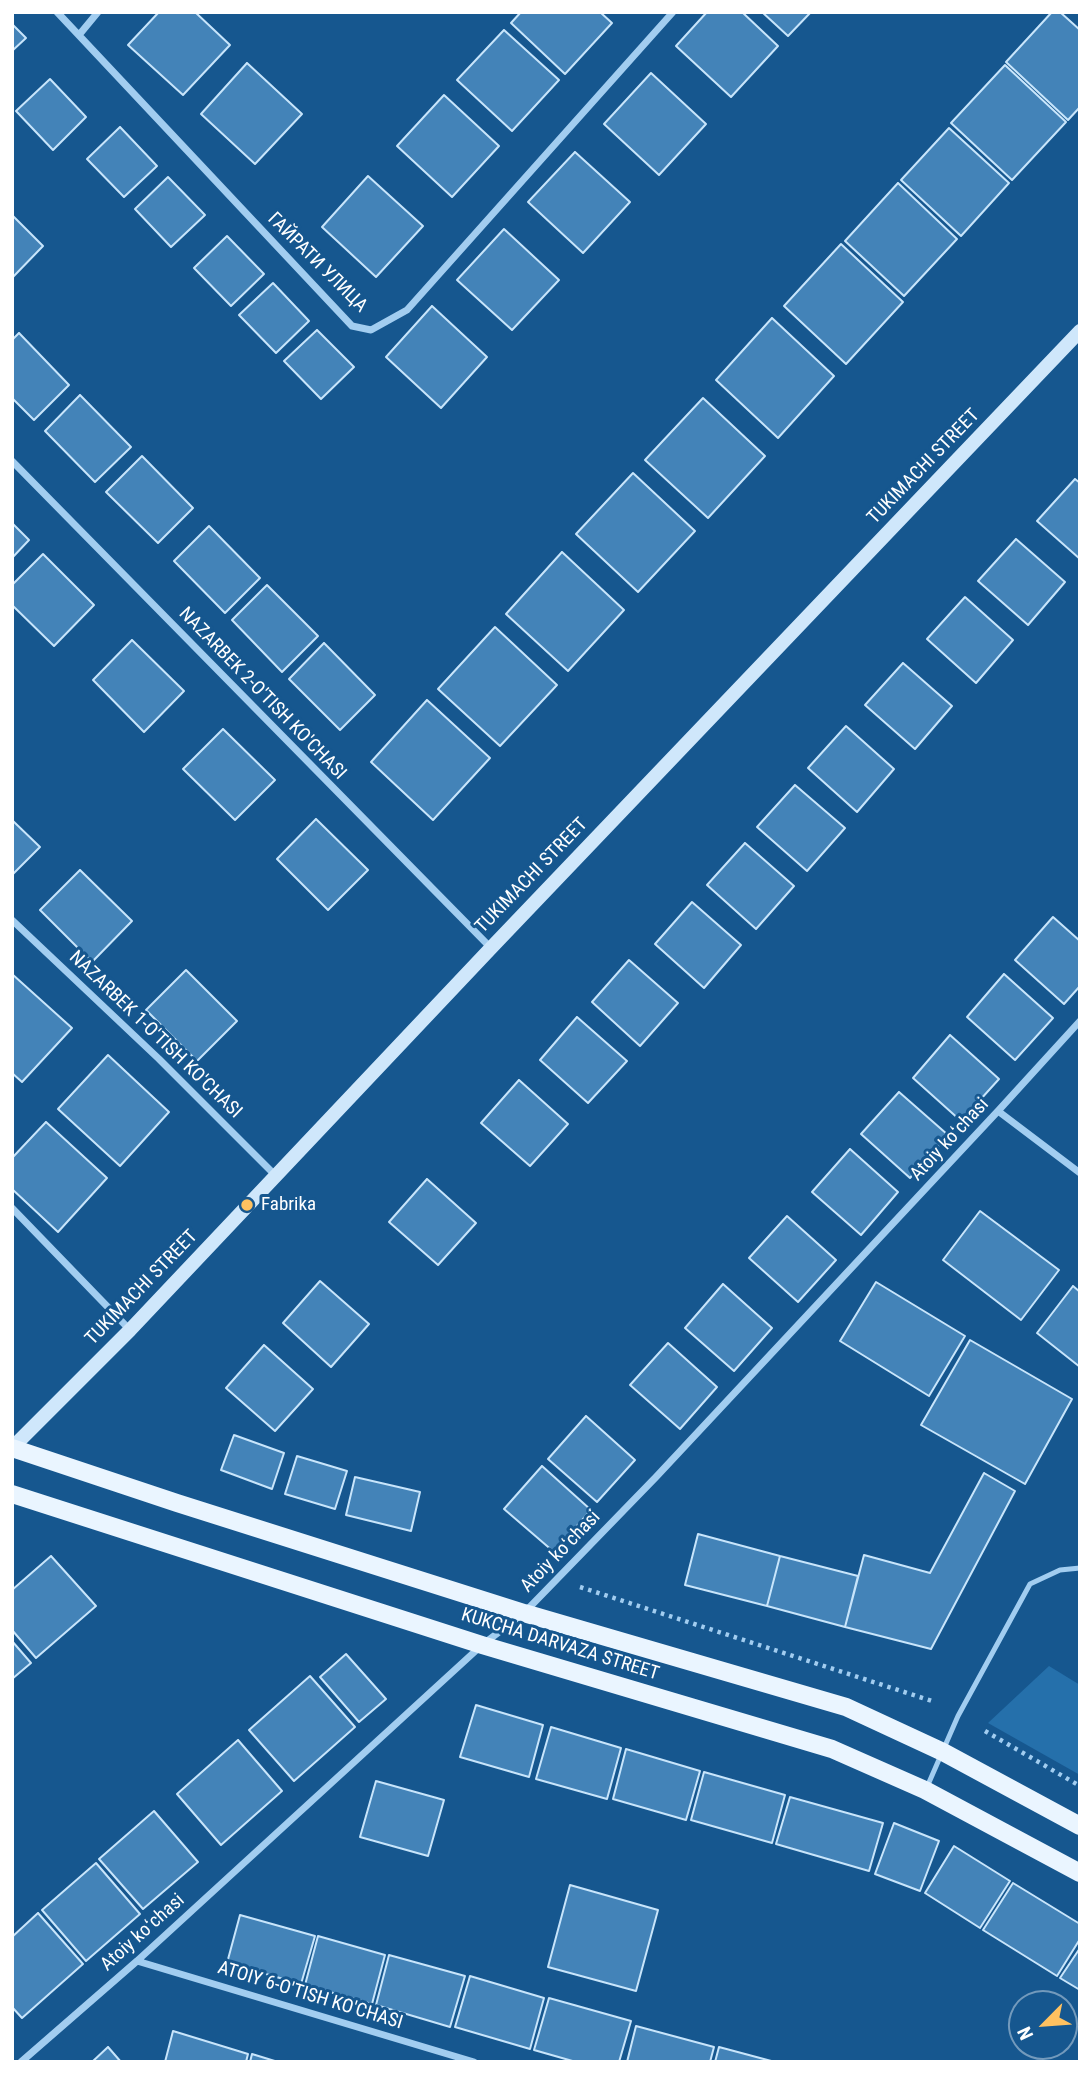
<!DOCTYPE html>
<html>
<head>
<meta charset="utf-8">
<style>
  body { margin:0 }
  #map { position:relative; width:1092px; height:2074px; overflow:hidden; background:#16578f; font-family:"Roboto Condensed",sans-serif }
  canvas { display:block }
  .frame { position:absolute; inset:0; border:14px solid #fff; pointer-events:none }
  .north { position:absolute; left:1008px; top:1990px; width:70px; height:70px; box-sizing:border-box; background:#16578f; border:2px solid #739abc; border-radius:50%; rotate:245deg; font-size:19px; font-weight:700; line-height:28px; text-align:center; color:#fff }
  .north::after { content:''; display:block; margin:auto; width:24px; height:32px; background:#ffc160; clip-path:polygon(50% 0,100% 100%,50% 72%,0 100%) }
</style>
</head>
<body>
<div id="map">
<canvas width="1092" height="2074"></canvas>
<div class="frame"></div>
<div class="north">N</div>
</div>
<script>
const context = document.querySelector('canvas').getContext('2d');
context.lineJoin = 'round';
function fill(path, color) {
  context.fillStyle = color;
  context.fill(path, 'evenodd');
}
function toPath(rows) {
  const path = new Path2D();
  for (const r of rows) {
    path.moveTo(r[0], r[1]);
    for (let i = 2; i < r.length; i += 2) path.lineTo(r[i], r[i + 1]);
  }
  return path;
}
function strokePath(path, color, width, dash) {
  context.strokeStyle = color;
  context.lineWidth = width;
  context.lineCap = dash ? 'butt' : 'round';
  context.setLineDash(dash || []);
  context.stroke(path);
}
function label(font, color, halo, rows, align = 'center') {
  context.font = font + ' "Roboto Condensed",sans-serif';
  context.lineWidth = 6;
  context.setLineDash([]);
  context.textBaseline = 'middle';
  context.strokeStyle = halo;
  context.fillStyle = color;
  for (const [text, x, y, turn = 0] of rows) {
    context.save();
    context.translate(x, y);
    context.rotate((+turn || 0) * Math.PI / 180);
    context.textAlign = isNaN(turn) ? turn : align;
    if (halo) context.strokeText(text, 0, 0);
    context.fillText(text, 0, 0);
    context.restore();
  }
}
fill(toPath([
  [1049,1666,1080,1685,1080,1775,988,1723]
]), '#2570ab');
const building = toPath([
  [159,12,195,12,230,45,183,95,128,45,159,12],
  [521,12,600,12,612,23,565,74,511,23,521,12],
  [707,12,742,12,778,46,731,97,676,46,707,12],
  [762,12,811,12,788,36,762,12],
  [1052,12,1060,12,1080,30,1080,107,1068,120,1006,62,1052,12],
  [12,24,26,38,12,51,12,24],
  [504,30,559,80,512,131,457,80,504,30],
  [247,63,302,114,255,164,201,114,247,63],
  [1005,65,1066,122,1012,180,951,123,1005,65],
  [651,73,706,124,659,175,604,124,651,73],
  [50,79,86,117,53,150,16,111,50,79],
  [444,95,499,146,452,197,397,146,444,95],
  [120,127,157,166,124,197,87,159,120,127],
  [949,128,1009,183,961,236,901,180,949,128],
  [575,152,630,202,583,253,528,202,575,152],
  [368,176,423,226,376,277,322,227,368,176],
  [168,177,205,215,171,247,135,209,168,177],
  [898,183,957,239,904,296,845,241,898,183],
  [12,215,43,246,12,278,12,215],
  [504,229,559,280,512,330,457,280,504,229],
  [227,236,264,274,231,306,194,268,227,236],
  [841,244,903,302,846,364,784,306,841,244],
  [273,283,309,321,276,353,239,315,273,283],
  [432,306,487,357,441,408,386,357,432,306],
  [772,318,834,376,778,438,716,380,772,318],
  [317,330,354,367,321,399,284,361,317,330],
  [19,333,69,385,34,420,12,398,12,340,19,333],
  [80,395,131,447,95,482,45,431,80,395],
  [703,398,765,456,708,518,645,460,703,398],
  [142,456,193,508,158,543,106,492,142,456],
  [633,473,695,531,638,592,576,534,633,473],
  [1075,479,1080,483,1080,559,1037,521,1075,479],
  [12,523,29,540,12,558,12,523],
  [209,526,260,578,225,613,174,561,209,526],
  [1016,539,1065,582,1028,625,978,581,1016,539],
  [562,552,624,610,568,671,506,614,562,552],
  [43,554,94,605,54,646,12,605,12,585,43,554],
  [267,585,318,636,282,672,232,620,267,585],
  [965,597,1013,640,976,683,927,639,965,597],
  [495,627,557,685,500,746,438,689,495,627],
  [132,640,184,691,144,732,93,680,132,640],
  [324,643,375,695,340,730,289,679,324,643],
  [903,663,952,706,915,749,865,705,903,663],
  [427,700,490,758,433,820,371,762,427,700],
  [846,726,894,769,857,812,808,768,846,726],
  [223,729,275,780,235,820,183,769,223,729],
  [795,785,845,828,807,871,757,827,795,785],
  [316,819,368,870,328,910,277,859,316,819],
  [12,820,40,847,12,875,12,820],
  [745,843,794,886,756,929,707,885,745,843],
  [80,870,132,921,92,962,40,910,80,870],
  [692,902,741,945,704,988,655,944,692,902],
  [1053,917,1080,941,1080,986,1064,1004,1015,960,1053,917],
  [629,960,678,1003,640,1046,592,1002,629,960],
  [186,970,237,1021,197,1061,146,1010,186,970],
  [12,974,72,1028,22,1082,12,1073,12,974],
  [1004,974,1053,1018,1015,1060,967,1017,1004,974],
  [577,1017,627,1061,588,1103,540,1060,577,1017],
  [950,1035,999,1079,961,1121,913,1078,950,1035],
  [108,1055,169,1112,120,1166,58,1109,108,1055],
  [519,1080,568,1124,530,1166,481,1123,519,1080],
  [899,1092,948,1135,910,1178,861,1134,899,1092],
  [46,1122,107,1178,58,1232,12,1189,12,1158,46,1122],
  [850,1149,898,1192,861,1235,812,1192,850,1149],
  [427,1179,476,1223,438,1265,389,1222,427,1179],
  [980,1211,1059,1270,1021,1320,943,1260,980,1211],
  [787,1216,836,1260,798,1302,749,1258,787,1216],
  [320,1281,369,1324,331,1367,283,1323,320,1281],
  [876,1282,965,1336,929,1396,840,1341,876,1282],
  [723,1284,772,1328,734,1371,685,1328,723,1284],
  [1073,1286,1080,1292,1080,1367,1037,1333,1073,1286],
  [970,1340,1072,1399,1025,1484,921,1425,970,1340],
  [668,1343,717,1387,680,1429,630,1385,668,1343],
  [264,1345,313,1389,275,1431,226,1388,264,1345],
  [586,1416,635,1460,597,1502,548,1459,586,1416],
  [234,1435,284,1453,272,1489,221,1470,234,1435],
  [297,1456,347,1471,335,1509,285,1494,297,1456],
  [542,1466,591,1510,554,1552,504,1509,542,1466],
  [984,1473,1015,1491,931,1649,845,1627,864,1555,930,1573,984,1473],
  [355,1477,420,1492,411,1531,346,1515,355,1477],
  [698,1534,780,1556,767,1606,685,1585,698,1534],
  [51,1556,96,1606,36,1658,12,1630,12,1590,51,1556],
  [780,1556,858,1576,845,1627,767,1606,780,1556],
  [12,1641,31,1663,12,1679,12,1641],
  [346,1654,386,1699,359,1722,320,1677,346,1654],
  [310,1676,355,1727,294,1781,249,1730,310,1676],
  [476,1705,543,1725,529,1777,460,1757,476,1705],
  [551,1727,621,1748,607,1799,536,1779,551,1727],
  [238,1740,282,1791,221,1845,177,1794,238,1740],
  [626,1749,700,1771,686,1820,613,1799,626,1749],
  [704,1772,785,1795,772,1843,691,1820,704,1772],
  [376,1781,444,1800,428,1856,360,1837,376,1781],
  [790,1797,883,1823,869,1871,776,1844,790,1797],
  [154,1811,198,1862,143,1909,99,1859,154,1811],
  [894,1823,939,1841,920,1891,875,1874,894,1823],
  [954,1846,1010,1881,980,1928,925,1893,954,1846],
  [96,1863,140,1914,86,1961,42,1910,96,1863],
  [1013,1883,1080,1924,1080,1939,1057,1976,983,1930,1013,1883],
  [570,1885,658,1910,636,1991,548,1967,570,1885],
  [38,1913,83,1964,22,2018,12,2007,12,1937,38,1913],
  [240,1915,315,1936,301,1984,227,1963,240,1915],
  [318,1936,385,1955,372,2004,305,1985,318,1936],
  [1080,1948,1080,1990,1060,1978,1080,1948],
  [389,1955,465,1976,450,2027,376,2005,389,1955],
  [470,1976,544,1998,530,2049,455,2027,470,1976],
  [549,1998,631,2021,619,2062,576,2062,534,2050,549,1998],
  [636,2026,714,2047,710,2062,627,2062,636,2026],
  [173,2031,248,2054,246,2062,165,2062,173,2031],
  [108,2047,121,2062,92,2062,108,2047],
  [719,2047,775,2062,715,2062,719,2047],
  [252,2054,278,2062,250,2062,252,2054]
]);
fill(building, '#4383b8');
strokePath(building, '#c8e5fb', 2);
strokePath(toPath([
  [580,1587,932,1701],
  [985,1731,1080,1786]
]), '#a2cdf0', 4.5, [3.5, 5]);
strokePath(toPath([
  [927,1787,958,1716,1030,1584,1060,1570,1080,1568]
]), '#a2cdf0', 5);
strokePath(toPath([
  [57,12,352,326,371,330,407,310,673,12],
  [79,35,98,12],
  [12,461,491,948],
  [12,920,159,1059,275,1175],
  [998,1111,1080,1173],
  [12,1208,130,1330],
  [137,1961,474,2062],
  [21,2062,137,1961,482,1645,524,1613,656,1477,998,1111,1080,1021]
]), '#a2cdf0', 7);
strokePath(toPath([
  [12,1448,130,1330,491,948,1080,331]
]), '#cfe7fb', 14);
strokePath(toPath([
  [12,1448,177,1503,524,1613,846,1707,943,1752,1080,1826],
  [12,1494,482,1645,832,1749,925,1790,1080,1873]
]), '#eaf5ff', 18);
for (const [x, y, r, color] of [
  [247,1205,7,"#ffc160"]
]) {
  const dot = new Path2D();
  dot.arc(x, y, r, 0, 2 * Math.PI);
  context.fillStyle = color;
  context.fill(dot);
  strokePath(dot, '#16578f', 2.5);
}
label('19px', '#fff', '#16578f', [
  ["ГАЙРАТИ УЛИЦА",317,263,45],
  ["TUKIMACHI STREET",924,467,-46],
  ["NAZARBEK 2-O'TISH KO'CHASI",262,694,46],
  ["TUKIMACHI STREET",532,876,-46],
  ["NAZARBEK 1-O'TISH KO'CHASI",155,1035,44],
  ["Atoiy koʻchasi",950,1140,-47],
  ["TUKIMACHI STREET",142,1288,-46],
  ["Atoiy koʻchasi",561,1552,-46],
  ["KUKCHA DARVAZA STREET",560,1645,17],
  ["Atoiy koʻchasi",143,1933,-42],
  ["ATOIY 6-O'TISH KO'CHASI",310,1996,17]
]);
label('19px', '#fff', '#16578f', [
  ["Fabrika",261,1205]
], 'left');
</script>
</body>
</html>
